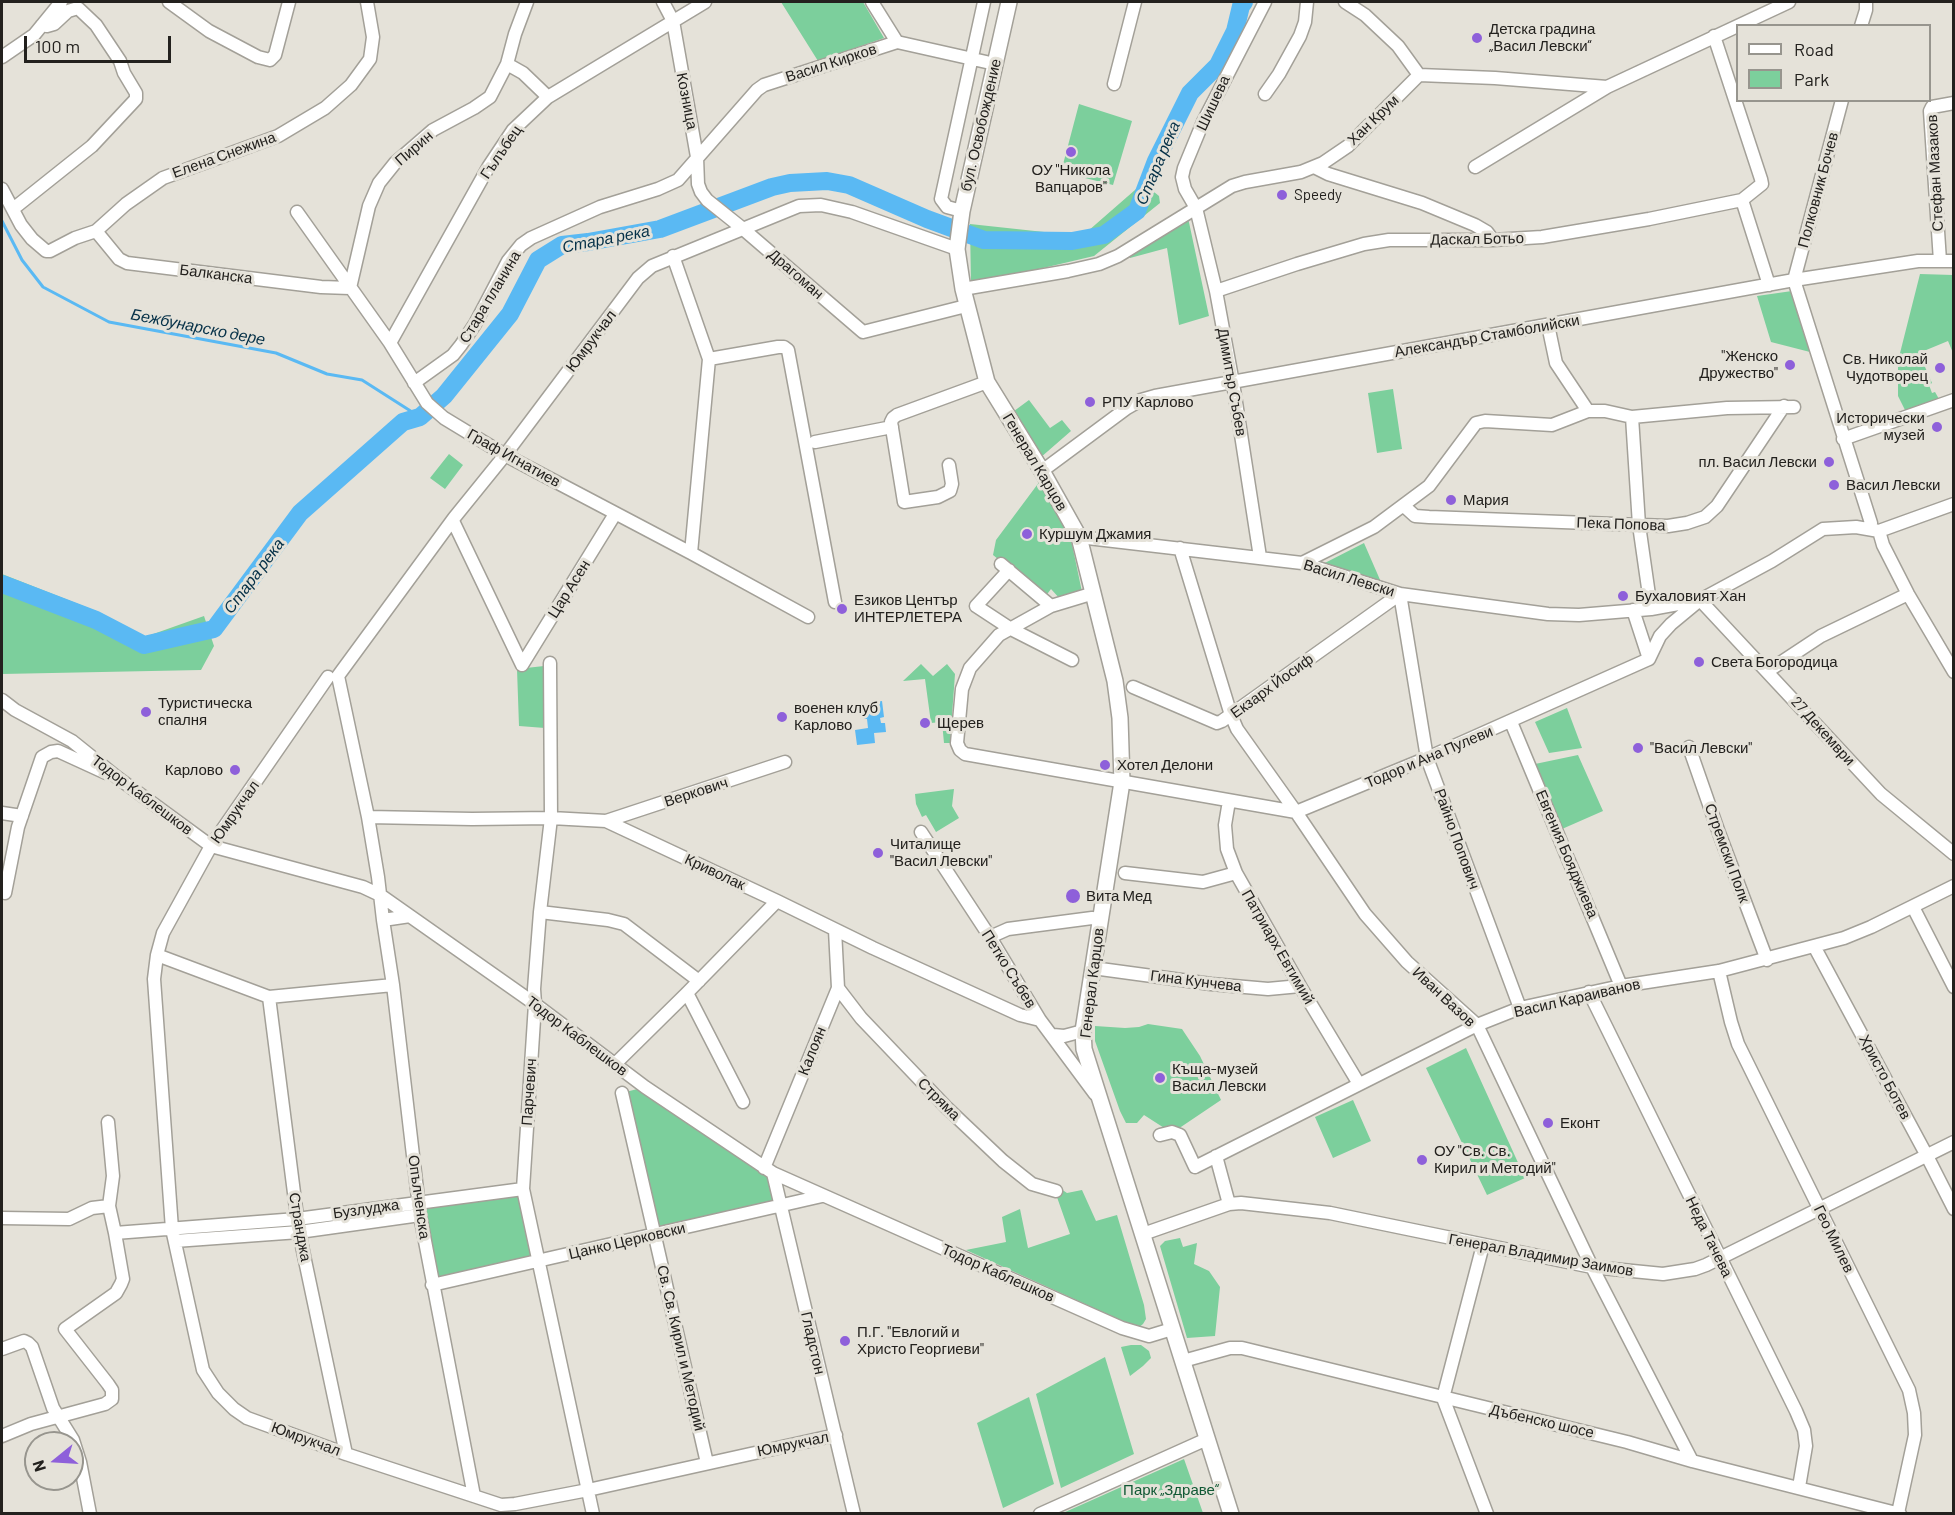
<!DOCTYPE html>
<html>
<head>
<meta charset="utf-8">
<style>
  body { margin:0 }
  #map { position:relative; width:1955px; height:1515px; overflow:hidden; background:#e5e2d9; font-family:Barlow,sans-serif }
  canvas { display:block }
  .frame { position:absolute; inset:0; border:3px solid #23211e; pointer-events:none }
  .legend { position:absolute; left:1736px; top:24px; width:195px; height:78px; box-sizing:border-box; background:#e5e2d9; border:2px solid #97958e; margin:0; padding:8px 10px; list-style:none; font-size:18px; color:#23211e }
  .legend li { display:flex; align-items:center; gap:12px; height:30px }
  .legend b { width:30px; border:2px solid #97958e }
  .north { position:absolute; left:24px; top:1431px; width:60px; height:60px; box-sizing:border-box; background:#e5e2d9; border:2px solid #97958e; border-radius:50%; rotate:252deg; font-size:16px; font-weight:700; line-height:24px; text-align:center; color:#23211e }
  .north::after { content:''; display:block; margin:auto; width:21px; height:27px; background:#8e60da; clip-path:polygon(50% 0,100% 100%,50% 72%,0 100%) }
  .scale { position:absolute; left:24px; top:36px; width:147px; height:27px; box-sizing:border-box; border:3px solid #23211e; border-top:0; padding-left:8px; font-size:18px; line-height:21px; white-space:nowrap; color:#23211e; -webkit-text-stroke:4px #e5e2d9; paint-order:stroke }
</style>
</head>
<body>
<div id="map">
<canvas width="1955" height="1515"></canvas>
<div class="frame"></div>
<ul class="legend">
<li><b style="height:8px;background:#fff"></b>Road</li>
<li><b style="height:16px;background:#7ccf9c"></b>Park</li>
</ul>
<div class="north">N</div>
<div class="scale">100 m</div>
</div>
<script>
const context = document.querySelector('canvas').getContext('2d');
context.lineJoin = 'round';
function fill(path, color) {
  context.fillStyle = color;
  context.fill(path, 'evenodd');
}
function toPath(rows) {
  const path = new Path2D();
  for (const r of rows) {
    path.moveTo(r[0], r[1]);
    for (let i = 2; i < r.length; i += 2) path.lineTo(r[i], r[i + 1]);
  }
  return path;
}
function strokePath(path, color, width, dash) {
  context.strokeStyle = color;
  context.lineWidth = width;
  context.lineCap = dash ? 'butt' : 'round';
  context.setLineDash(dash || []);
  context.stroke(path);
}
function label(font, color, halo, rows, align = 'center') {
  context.font = font + ' Barlow,sans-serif';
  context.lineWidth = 6;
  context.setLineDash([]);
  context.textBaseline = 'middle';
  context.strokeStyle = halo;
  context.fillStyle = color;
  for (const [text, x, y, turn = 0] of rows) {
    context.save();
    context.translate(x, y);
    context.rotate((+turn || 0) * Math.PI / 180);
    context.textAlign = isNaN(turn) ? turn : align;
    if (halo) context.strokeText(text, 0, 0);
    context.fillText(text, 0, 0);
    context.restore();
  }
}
fill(toPath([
  [781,2,863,2,884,38,818,61],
  [1079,104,1132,121,1113,185,1061,172],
  [1143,183,1159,196,1160,203,1094,256,971,285,970,224,1072,235,1088,231],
  [1187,213,1209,316,1179,325,1167,248,1130,258,1128,249],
  [1920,274,1953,275,1953,353,1948,341,1919,353,1932,383,1929,385,1932,393,1935,392,1939,399,1906,412,1898,396,1898,361],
  [1792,291,1810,352,1771,342,1757,296],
  [1393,389,1402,449,1377,453,1368,393],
  [1029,400,1050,428,1062,420,1071,431,1040,458,1010,414],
  [449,454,463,465,445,489,430,478],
  [1040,481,1065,524,1072,544,1082,592,1061,600,1051,589,1045,597,993,555,996,540],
  [1364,543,1384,589,1315,568],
  [2,574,96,611,142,638,204,616,214,646,201,670,2,674],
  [921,664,933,676,947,664,955,674,950,743,944,743,942,722,931,723,925,679,903,681],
  [544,666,545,728,519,726,517,669],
  [1567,708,1582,748,1549,753,1535,722],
  [1578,755,1603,811,1562,829,1535,764],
  [954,789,952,806,959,818,936,832,926,815,922,817,916,804,915,794],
  [1148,1024,1182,1029,1200,1056,1221,1100,1172,1133,1144,1115,1137,1123,1126,1123,1120,1111,1095,1041,1095,1026,1125,1028,1139,1027],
  [1466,1048,1525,1178,1487,1195,1426,1068],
  [645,1087,764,1168,781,1206,656,1234,622,1093],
  [1353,1100,1371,1141,1333,1158,1315,1117],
  [1052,1183,1067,1193,1082,1190,1096,1221,1117,1215,1144,1305,1146,1319,1143,1324,1138,1328,966,1250,1006,1242,1002,1217,1020,1209,1028,1248,1070,1234],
  [520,1194,532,1256,438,1277,425,1209],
  [1180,1238,1183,1247,1197,1243,1194,1264,1209,1271,1220,1287,1215,1336,1187,1338,1160,1246,1165,1241],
  [1131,1345,1141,1345,1149,1351,1151,1358,1143,1366,1130,1376,1121,1347],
  [1105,1357,1134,1454,1061,1488,1036,1394],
  [1029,1397,1054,1484,1003,1508,977,1423],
  [1184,1459,1203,1513,1063,1513]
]), '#7ccf9c');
fill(toPath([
  [882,701,884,717,880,718,881,723,885,723,886,732,874,733,875,743,857,745,855,730,868,728,867,719,864,719,862,704]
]), '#5ab9f3');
strokePath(toPath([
  [2,221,22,260,43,287,109,322,276,353,327,374,362,380,420,417]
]), '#5ab9f3', 3);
strokePath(toPath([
  [2,584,96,620,144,645,214,629,300,513,403,422,420,417,444,396,510,314,538,260,562,245,588,242,660,229,772,187,790,183,827,181,849,185,927,219,984,240,1072,241,1104,235,1137,211,1156,161,1190,93,1218,65,1235,31,1241,6,1244,2]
]), '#5ab9f3', 18);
const minor = toPath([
  [169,2,209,31,258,57,270,60,275,55,289,2],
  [663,2,673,21,697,157,698,184,701,192,707,200,742,228,863,332,966,306],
  [872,2,897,42],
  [1345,2,1365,15,1398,46,1419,75],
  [1861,26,1866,10,1866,2],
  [1714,36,1761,179,1762,184,1742,200,1769,285],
  [2,57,34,35,61,2],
  [507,64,523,73,548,97],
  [1114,84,1135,2],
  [1265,94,1279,74,1300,36,1305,22,1307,2],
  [1842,100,1794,280,1871,523],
  [1314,167,1328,174,1422,203,1475,225,1487,232,1493,240],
  [1475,167,1607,87],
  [2,189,21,225,32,239,46,251,50,251,75,238,96,231,126,204,163,178,278,136,325,108,351,85,370,59,373,37,367,2],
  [13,209,92,146,136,99,136,93,124,73,120,61,96,25,78,8,68,11,54,24,47,26,42,25],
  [962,211,947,207,941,199,984,2],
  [297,212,390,343,427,403,444,418,505,455,691,553,808,617],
  [96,231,119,259,127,263,321,287,350,288,369,206,379,183,395,163,433,130,474,108,490,97,507,64,515,34,527,2],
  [673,256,709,359,778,347,784,347,788,350,835,602],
  [1940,261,1930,111,1932,107,1954,103],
  [963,289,1068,271,1099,264,1118,256,1232,186,1245,182,1301,172,1323,163,1348,146,1419,75,1495,78,1607,87,1789,2],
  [1216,291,1297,264,1364,244,1389,240,1493,240,1542,237,1649,219,1742,200],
  [1548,325,1556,363,1588,411],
  [390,343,489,166,513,130,548,97,705,2],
  [414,383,453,355,461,345,475,324,508,261,521,245,531,238,600,207,658,189,678,180,757,90,764,85,897,42,995,64],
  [1632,417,1639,525,1651,609],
  [1843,439,1954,400],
  [815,442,892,427],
  [949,465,952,484,950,491,938,497,904,502,891,422,893,418,897,415,987,382],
  [1042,471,1127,408,1141,400,1155,396,1794,280,1918,261,1954,261],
  [1404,506,1415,516,1429,517,1668,526,1687,523,1705,517,1717,506,1784,406],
  [453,521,522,665],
  [1879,531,1883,545,1908,594,1954,672],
  [1079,537,1302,563,1400,594,1548,614,1579,615,1651,609,1700,600,1772,561,1823,529,1856,527,1879,531,1954,504],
  [1180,548,1231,715,1237,729,1296,812,1365,914,1407,962,1477,1025,1592,1267,1692,1461],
  [691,553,709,359],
  [1260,557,1233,383,1216,291,1196,208,1185,189,1182,177,1184,168,1203,122,1265,2],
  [1302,563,1374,527,1429,486,1476,423,1485,421,1552,425,1588,411,1605,411,1632,417,1727,408,1794,407],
  [1001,564,1051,606,1094,593],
  [1009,570,976,606,1011,629,1072,660],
  [1051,606,999,635,970,668,962,689,957,743,960,750,965,754,1296,812,1427,758,1649,659,1660,636,1671,624,1700,600,1881,794,1954,854],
  [1633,610,1649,659],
  [550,663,551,818,540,912,534,989,535,1004,523,1189,593,1514],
  [522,665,615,514],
  [1768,671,1821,636,1908,594],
  [328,677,211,846,163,933,157,955,154,979,172,1229,203,1370,218,1393,234,1409,247,1418,346,1454,501,1505,515,1504,588,1490,836,1435],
  [1133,687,1217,723,1222,721,1400,594,1427,758,1520,1008],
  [2,700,15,710,72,741,118,778,211,846,363,887,380,895,535,1004,645,1087,773,1173,1122,1328,1149,1336,1172,1329],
  [1511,722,1621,986],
  [1689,747,1719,833,1767,960],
  [1229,801,1225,825,1227,849,1236,873,1300,986,1359,1084],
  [2,813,22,816],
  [368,817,472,819,551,818,606,821,777,901,873,948,1020,1015,1040,1020],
  [606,821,785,762],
  [921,832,990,937,1040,1020,1095,1094],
  [1125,873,1203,882,1236,873],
  [5,893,18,827,42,757,51,752,58,751,106,773],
  [1913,907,1954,987],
  [540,912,608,920,624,924,699,981],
  [383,920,410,916],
  [990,937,1008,929,1092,918,1100,919],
  [1814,946,1927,1156,1954,1209],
  [157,955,269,997,393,985],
  [1093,968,1211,984,1268,989,1300,986],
  [1719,971,1731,1022,1738,1044,1909,1390,1914,1413,1915,1435,1898,1513],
  [838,988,861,1018,946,1107,1003,1161,1032,1184,1056,1191],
  [1589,992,1796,1411,1804,1430,1806,1446,1799,1487],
  [687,993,743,1102],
  [269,997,299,1232,346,1454],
  [1053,1035,1064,1036,1083,1031],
  [615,1064,687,993,777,901],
  [622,1093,707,1463],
  [108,1122,113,1176,109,1206,115,1233],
  [1160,1135,1172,1132,1180,1135,1195,1167,1477,1025,1520,1008,1621,986,1719,971,1844,938,1871,927,1954,886],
  [1216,1156,1229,1204],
  [764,1168,838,988,835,930],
  [773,1173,854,1514],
  [2,1218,69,1219,92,1208,109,1206],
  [1143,1234,1229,1204,1241,1203,1330,1213,1592,1267,1663,1274,1695,1269,1706,1265,1954,1142],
  [175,1241,299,1232,420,1215],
  [1483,1245,1443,1398,1487,1514],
  [432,1285,822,1196],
  [2,1349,24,1341,28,1343,32,1347,53,1408,73,1440,80,1462,90,1514],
  [1183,1361,1230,1348,1242,1348,1627,1442,1692,1461,1900,1514],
  [2,1436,31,1424,105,1404,112,1399,112,1390,108,1384,65,1329,116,1293,121,1284,123,1279,115,1233,297,1219,523,1189],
  [474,1496,420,1215,393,985,383,920,378,877,368,817,338,676,454,518,505,455,638,278,652,266,799,206,821,205,852,212,957,249],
  [1040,1514,1207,1439]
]);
const major = toPath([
  [1009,2,962,211,957,249,963,289,987,382,1042,471,1079,537,1115,681,1120,718,1122,782,1083,1031,1084,1049,1231,1514]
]);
strokePath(minor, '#a3a098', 15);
strokePath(major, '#a3a098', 18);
strokePath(minor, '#fff', 12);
strokePath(major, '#fff', 15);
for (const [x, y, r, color] of [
  [1477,38,6,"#8e60da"],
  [1071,152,6,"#8e60da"],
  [1282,195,6,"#8e60da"],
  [1790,365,6,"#8e60da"],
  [1940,368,6,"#8e60da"],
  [1090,402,6,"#8e60da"],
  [1937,427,6,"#8e60da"],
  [1829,462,6,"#8e60da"],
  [1834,485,6,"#8e60da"],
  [1451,500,6,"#8e60da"],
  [1027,534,6,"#8e60da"],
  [1623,596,6,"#8e60da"],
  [842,609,6,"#8e60da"],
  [1699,662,6,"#8e60da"],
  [146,712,6,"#8e60da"],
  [782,717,6,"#8e60da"],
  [925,723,6,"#8e60da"],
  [1638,748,6,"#8e60da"],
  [1105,765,6,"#8e60da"],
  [235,770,6,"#8e60da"],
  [878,853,6,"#8e60da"],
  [1073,896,8,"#8e60da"],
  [1160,1078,6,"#8e60da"],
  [1548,1123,6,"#8e60da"],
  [1422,1160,6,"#8e60da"],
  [845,1341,6,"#8e60da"]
]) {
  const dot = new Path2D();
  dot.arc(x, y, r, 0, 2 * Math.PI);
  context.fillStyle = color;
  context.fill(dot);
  strokePath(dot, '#e5e2d9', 2);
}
label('15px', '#23211e', '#e5e2d9', [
  ["Детска градина",1489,29],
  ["„Васил Левски“",1489,46],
  ["ОУ \"Никола",1071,170,"center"],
  ["Вапцаров\"",1071,187,"center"],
  ["Speedy",1294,195],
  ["\"Женско",1778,356,"right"],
  ["Дружество\"",1778,373,"right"],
  ["Св. Николай",1928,359,"right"],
  ["Чудотворец",1928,376,"right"],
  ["РПУ Карлово",1102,402],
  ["Исторически",1925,418,"right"],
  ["музей",1925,435,"right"],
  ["пл. Васил Левски",1817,462,"right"],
  ["Васил Левски",1846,485],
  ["Мария",1463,500],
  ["Куршум Джамия",1039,534],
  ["Бухаловият Хан",1635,596],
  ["Езиков Център",854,600],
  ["ИНТЕРЛЕТЕРА",854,617],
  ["Света Богородица",1711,662],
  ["Туристическа",158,703],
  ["спалня",158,720],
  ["военен клуб",794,708],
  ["Карлово",794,725],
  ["Щерев",937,723],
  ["\"Васил Левски\"",1650,748],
  ["Хотел Делони",1117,765],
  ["Карлово",223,770,"right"],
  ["Читалище",890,844],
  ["\"Васил Левски\"",890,861],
  ["Вита Мед",1086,896],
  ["Къща-музей",1172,1069],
  ["Васил Левски",1172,1086],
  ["Еконт",1560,1123],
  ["ОУ \"Св. Св.",1434,1151],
  ["Кирил и Методий\"",1434,1168],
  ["П.Г. \"Евлогий и",857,1332],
  ["Христо Георгиеви\"",857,1349]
], 'left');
label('15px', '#23211e', '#e5e2d9', [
  ["Васил Кирков",831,63,-18],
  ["Козница",687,101,79],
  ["Шишева",1213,103,-65],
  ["Хан Крум",1373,120,-44],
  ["бул. Освобождение",981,125,-77],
  ["Пирин",414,148,-41],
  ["Гълъбец",501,152,-56],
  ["Елена Снежина",224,155,-20],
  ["Стефан Мазаков",1935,173,-93],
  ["Полковник Бочев",1818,190,-75],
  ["Даскал Ботьо",1477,239,-1],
  ["Балканска",216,274,7],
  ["Драгоман",796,274,41],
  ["Стара планина",490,297,-59],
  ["Александър Стамболийски",1487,336,-10],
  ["Юмрукчал",591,341,-53],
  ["Димитър Събев",1232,382,80],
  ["Граф Игнатиев",514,458,29],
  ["Генерал Карцов",1035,462,59],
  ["Пека Попова",1621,524,2],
  ["Васил Левски",1349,578,17],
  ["Цар Асен",569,589,-58],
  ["Екзарх Йосиф",1272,686,-36],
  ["27 Декември",1823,731,48],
  ["Тодор и Ана Пулеви",1429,757,-23],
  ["Веркович",696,792,-18],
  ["Тодор Каблешков",142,795,37],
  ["Юмрукчал",235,812,-55],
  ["Райно Попович",1457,839,70],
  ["Стремски Полк",1727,853,70],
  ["Евгения Бояджиева",1567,854,67],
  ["Криволак",715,872,25],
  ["Патриарх Евтимий",1278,947,60],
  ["Петко Събев",1009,969,58],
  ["Гина Кунчева",1196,981,7],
  ["Генерал Карцов",1092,983,-83],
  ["Иван Вазов",1444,997,43],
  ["Васил Караиванов",1577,998,-13],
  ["Тодор Каблешков",577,1036,37],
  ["Калоян",812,1051,-68],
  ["Христо Ботев",1885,1077,62],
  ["Парчевич",529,1092,-86],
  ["Стряма",939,1099,45],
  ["Опълченска",419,1197,82],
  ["Бузлуджа",366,1209,-8],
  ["Странджа",300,1227,80],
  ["Неда Тачева",1709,1237,64],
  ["Гео Милев",1834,1239,64],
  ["Цанко Церковски",627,1241,-13],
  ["Генерал Владимир Заимов",1541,1255,10],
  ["Тодор Каблешков",998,1273,24],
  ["Гладстон",813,1343,77],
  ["Св. Св. Кирил и Методий",681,1348,77],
  ["Дъбенско шосе",1542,1421,13],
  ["Юмрукчал",306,1439,20],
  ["Юмрукчал",793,1444,-12]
]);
label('15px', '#105834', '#e5e2d9', [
  ["Парк „Здраве“",1171,1490]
]);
label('italic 16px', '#053047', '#e5e2d9', [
  ["Стара река",1158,163,-67],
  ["Стара река",606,239,-11],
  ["Бежбунарско дере",198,327,11],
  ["Стара река",254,576,-53]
]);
</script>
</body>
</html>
